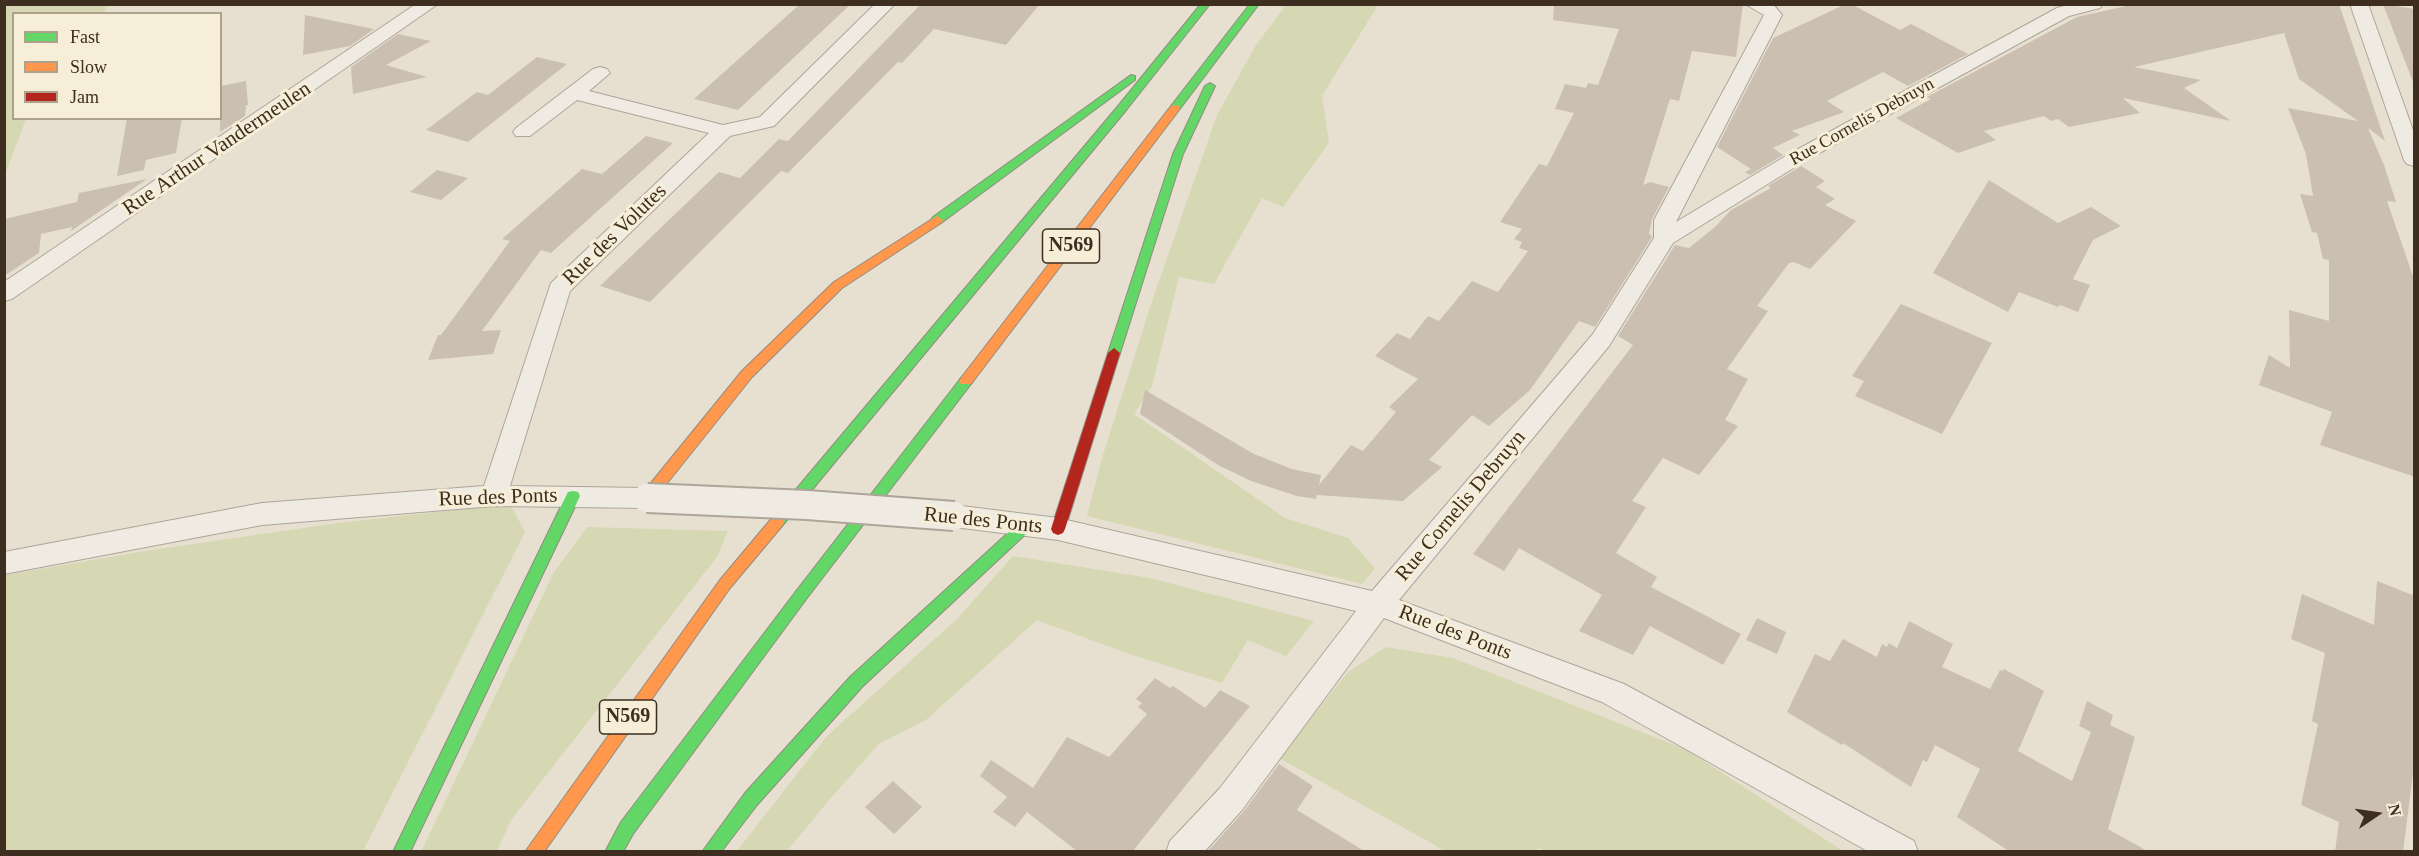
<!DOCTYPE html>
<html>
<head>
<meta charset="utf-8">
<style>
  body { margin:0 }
  #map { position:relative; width:2419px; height:856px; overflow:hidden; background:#e7e0d1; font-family:"Times New Roman",serif }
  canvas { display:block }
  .frame { position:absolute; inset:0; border:6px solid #3d2e20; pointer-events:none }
  .legend { position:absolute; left:12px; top:12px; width:210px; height:108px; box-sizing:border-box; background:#f7eed8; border:2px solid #ada18e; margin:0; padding:8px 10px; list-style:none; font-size:18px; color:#3d2e20 }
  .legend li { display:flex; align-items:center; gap:12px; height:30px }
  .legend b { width:30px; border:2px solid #ada18e }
  .north { position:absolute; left:2347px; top:784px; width:60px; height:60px; -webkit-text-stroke:4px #f7eed8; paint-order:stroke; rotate:77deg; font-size:16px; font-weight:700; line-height:24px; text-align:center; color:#3d2e20 }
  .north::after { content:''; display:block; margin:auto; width:21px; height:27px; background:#3d2e20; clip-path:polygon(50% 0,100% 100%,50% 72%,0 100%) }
</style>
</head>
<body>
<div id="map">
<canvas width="2419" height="856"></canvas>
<div class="frame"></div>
<ul class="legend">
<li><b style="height:8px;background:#63d668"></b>Fast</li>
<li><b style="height:8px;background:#ff974d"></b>Slow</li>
<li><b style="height:8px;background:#b3261e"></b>Jam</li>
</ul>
<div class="north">N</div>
</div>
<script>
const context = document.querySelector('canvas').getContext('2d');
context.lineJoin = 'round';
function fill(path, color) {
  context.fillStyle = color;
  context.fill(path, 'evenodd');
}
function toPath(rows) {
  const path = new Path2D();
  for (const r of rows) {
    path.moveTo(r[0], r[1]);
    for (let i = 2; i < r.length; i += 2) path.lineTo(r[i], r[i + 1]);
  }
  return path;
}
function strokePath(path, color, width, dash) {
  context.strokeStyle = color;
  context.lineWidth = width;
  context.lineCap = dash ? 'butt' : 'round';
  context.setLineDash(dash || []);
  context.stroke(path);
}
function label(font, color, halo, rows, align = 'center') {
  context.font = font + ' "Times New Roman",serif';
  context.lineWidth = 6;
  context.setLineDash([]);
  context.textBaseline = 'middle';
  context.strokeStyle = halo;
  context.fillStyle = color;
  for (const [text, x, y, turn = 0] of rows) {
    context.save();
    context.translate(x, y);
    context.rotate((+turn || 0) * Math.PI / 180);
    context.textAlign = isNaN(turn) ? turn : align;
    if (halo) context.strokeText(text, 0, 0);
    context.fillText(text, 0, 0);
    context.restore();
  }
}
fill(toPath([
  [4,5,108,5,104,13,14,14,14,118,26,119,5,175],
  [1286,5,1378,5,1322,96,1329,143,1283,207,1262,198,1214,284,1179,277,1152,386,1134,414,1285,518,1348,538,1375,568,1362,584,1087,516,1102,458,1152,301,1217,115,1256,45],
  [510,504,525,532,363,851,5,852,5,575,145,551,338,523],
  [587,527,728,531,717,557,511,820,497,851,421,852,554,572],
  [1013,556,1150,578,1314,621,1286,656,1248,640,1222,683,1123,652,1037,620,926,720,879,744,830,799,787,851,736,852,826,737,957,619],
  [1386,647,1453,658,1685,749,1843,851,1547,852,1538,848,1535,852,1445,851,1279,758,1348,672]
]), '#d6d7b3');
fill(toPath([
  [800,4,851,4,738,110,694,99],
  [921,4,1040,4,1006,45,934,29,902,63,898,62,788,173,781,171,650,302,600,286,719,172,740,178,779,139,788,141],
  [1554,4,1743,4,1736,57,1692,51,1679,101,1670,99,1643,185,1650,182,1669,187,1652,219,1649,233,1652,237,1595,327,1579,321,1530,390,1489,426,1472,415,1429,460,1442,467,1403,501,1317,495,1316,499,1297,496,1251,481,1218,465,1140,414,1145,390,1254,454,1292,469,1321,475,1319,485,1351,445,1363,451,1396,412,1389,407,1418,379,1375,356,1397,333,1410,339,1428,316,1439,321,1472,281,1498,292,1528,251,1519,248,1522,242,1514,239,1522,229,1500,222,1539,164,1547,166,1574,113,1555,109,1565,84,1586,88,1588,83,1598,85,1619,29,1553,20],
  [1846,4,1851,4,1900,30,1911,24,1968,54,1908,86,1883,72,1827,101,1844,112,1792,131,1800,135,1773,148,1783,155,1750,175,1745,172,1751,169,1717,147,1773,38],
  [2135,4,2339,4,2385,141,2368,128,2384,165,2396,202,2387,201,2415,282,2415,477,2320,445,2332,412,2259,385,2269,355,2290,368,2289,310,2329,321,2329,260,2323,259,2317,233,2312,232,2300,194,2313,196,2306,154,2288,108,2358,121,2299,79,2284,33,2134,67,2201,80,2184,88,2231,121,2123,98,2140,113,2069,127,2058,119,2051,121,2044,116,1984,131,1996,140,1958,153,1896,118,1931,99,1927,97,2077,17],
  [2383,4,2415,9,2415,81,2413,82],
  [305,15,374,29,350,46,303,55],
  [398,34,431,41,386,65,427,77,353,94,351,67],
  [537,57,567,64,468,142,426,130,477,92,488,95],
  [246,81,248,105,246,105,245,116,220,132,220,86],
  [127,118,182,118,176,153,146,160,144,170,117,176],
  [646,136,673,143,551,253,541,250,482,331,501,330,493,354,428,360,438,335,441,335,510,241,502,239,582,169,602,174],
  [1801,166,1825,181,1816,187,1835,199,1825,205,1856,221,1810,269,1794,262,1789,263,1757,306,1768,311,1727,369,1748,379,1725,420,1738,426,1699,475,1663,458,1632,501,1646,507,1616,553,1657,577,1651,587,1741,634,1723,665,1650,626,1633,655,1579,631,1602,595,1519,548,1504,571,1473,554,1633,345,1618,336,1675,245,1689,248,1715,227,1731,210,1771,188,1768,186],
  [437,170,468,178,441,200,410,192],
  [147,179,71,231,72,227,41,234,39,253,4,276,4,219,77,202,79,193],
  [1989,180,2058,223,2091,207,2121,226,2093,240,2073,279,2090,285,2078,312,2060,305,2058,307,2019,292,2008,312,1933,273],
  [1901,304,1992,343,1942,434,1855,396,1864,381,1852,376],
  [2377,581,2415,596,2415,758,2403,852,2335,852,2339,822,2301,805,2318,724,2312,721,2325,653,2291,639,2302,594,2374,625],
  [1757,618,1786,632,1777,654,1746,640],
  [1909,621,1953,644,1942,667,1990,689,2000,670,2002,671,2004,669,2044,691,2018,751,2072,781,2091,732,2079,726,2087,701,2113,715,2110,725,2135,737,2108,829,2149,852,2010,852,1957,817,1980,769,1935,745,1927,762,1923,760,1911,787,1843,743,1842,745,1787,712,1815,654,1830,661,1843,639,1877,657,1882,644,1887,647,1889,643,1897,648],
  [1155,678,1170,688,1173,686,1205,708,1220,690,1250,706,1132,852,1078,852,1027,812,1015,827,993,812,1007,797,980,776,991,760,1033,788,1067,737,1109,757,1147,714,1138,707,1142,703,1136,699],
  [1279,764,1313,786,1297,810,1366,852,1207,852,1244,811],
  [893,781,922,807,894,834,865,807]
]), '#cbbfb2');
const street = toPath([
  [416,4,438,4,12,299,4,301,4,282,416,4],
  [875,4,895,4,774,126,730,136,570,291,510,486,647,488,656,491,660,498,656,505,647,508,494,506,262,525,4,574,4,552,262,503,484,486,551,283,709,133,577,100,530,136,516,136,513,132,516,128,593,69,600,67,607,69,610,73,589,91,723,125,760,117,875,4],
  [1745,4,1773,4,1782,15,1676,222,1789,154,2057,8,2071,4,2103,4,2100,8,2069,16,1803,162,1673,243,1609,346,1399,600,1624,684,1914,841,1918,852,1869,852,1602,702,1384,618,1242,810,1204,852,1166,852,1170,841,1220,788,1356,611,1058,540,954,527,944,524,940,516,944,508,954,505,1058,518,1372,591,1593,334,1654,238,1654,220,1764,15,1745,4],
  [2350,4,2368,4,2414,133,2414,166,2407,164,2404,160,2350,4]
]);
const fast = toPath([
  [1201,4,1210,4,1127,109,782,526,772,526,770,522,772,518,1119,105,1201,4],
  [1250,4,1259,4,1179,110,1171,110,1171,106,1250,4],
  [1131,75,1135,76,1135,80,941,223,933,223,931,220,933,217,1131,75],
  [1210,83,1215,86,1183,154,1120,353,1119,356,1109,356,1108,353,1173,154,1205,86,1210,83],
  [966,376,973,381,971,384,807,598,633,834,623,852,605,852,621,822,797,590,961,378,966,376],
  [573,491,578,492,580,496,410,852,393,852,566,496,568,492,573,491],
  [1025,520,1030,522,1032,526,1030,530,862,687,757,805,721,852,702,852,745,793,850,677,1020,522,1025,520]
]);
const slow = toPath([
  [1175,105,1179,106,1179,110,971,384,961,384,959,381,961,378,1171,106,1175,105],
  [937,216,943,220,941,223,842,288,752,377,652,502,642,502,640,498,642,494,742,371,834,282,937,216],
  [777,516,782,518,784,522,782,526,730,588,544,852,525,852,720,580,772,518,777,516]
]);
const jam = toPath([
  [1114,348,1120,353,1065,529,1063,533,1058,535,1053,533,1051,529,1108,353,1114,348]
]);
strokePath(street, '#ada599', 2);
strokePath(fast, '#928b80', 2);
strokePath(slow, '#928b80', 2);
strokePath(jam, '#928b80', 2);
fill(street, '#efebe3');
fill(fast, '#63d668');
fill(slow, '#ff974d');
fill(jam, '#b3261e');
const streetBridge = toPath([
  [647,498,807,505,954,516]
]);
strokePath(streetBridge, '#ada599', 32, []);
strokePath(streetBridge, '#efebe3', 28);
label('18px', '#3d2e20', '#f7eed8', [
  ["Rue Cornelis Debruyn",1862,122,-29]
]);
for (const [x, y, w] of [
  [1071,246,57],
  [628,717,57]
]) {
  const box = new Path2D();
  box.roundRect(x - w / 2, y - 17, w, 34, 4.5);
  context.fillStyle = '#f7eed8';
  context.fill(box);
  strokePath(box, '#3d2e20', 1.5);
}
label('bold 20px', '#3d2e20', null, [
  ["N569",1071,246],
  ["N569",628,717]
]);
label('21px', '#3d2e20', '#f7eed8', [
  ["Rue Arthur Vandermeulen",217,149,-34],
  ["Rue des Volutes",615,235,-44],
  ["Rue des Ponts",498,498,-2],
  ["Rue Cornelis Debruyn",1461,506,-50],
  ["Rue des Ponts",983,521,6],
  ["Rue des Ponts",1455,633,21]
]);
</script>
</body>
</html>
